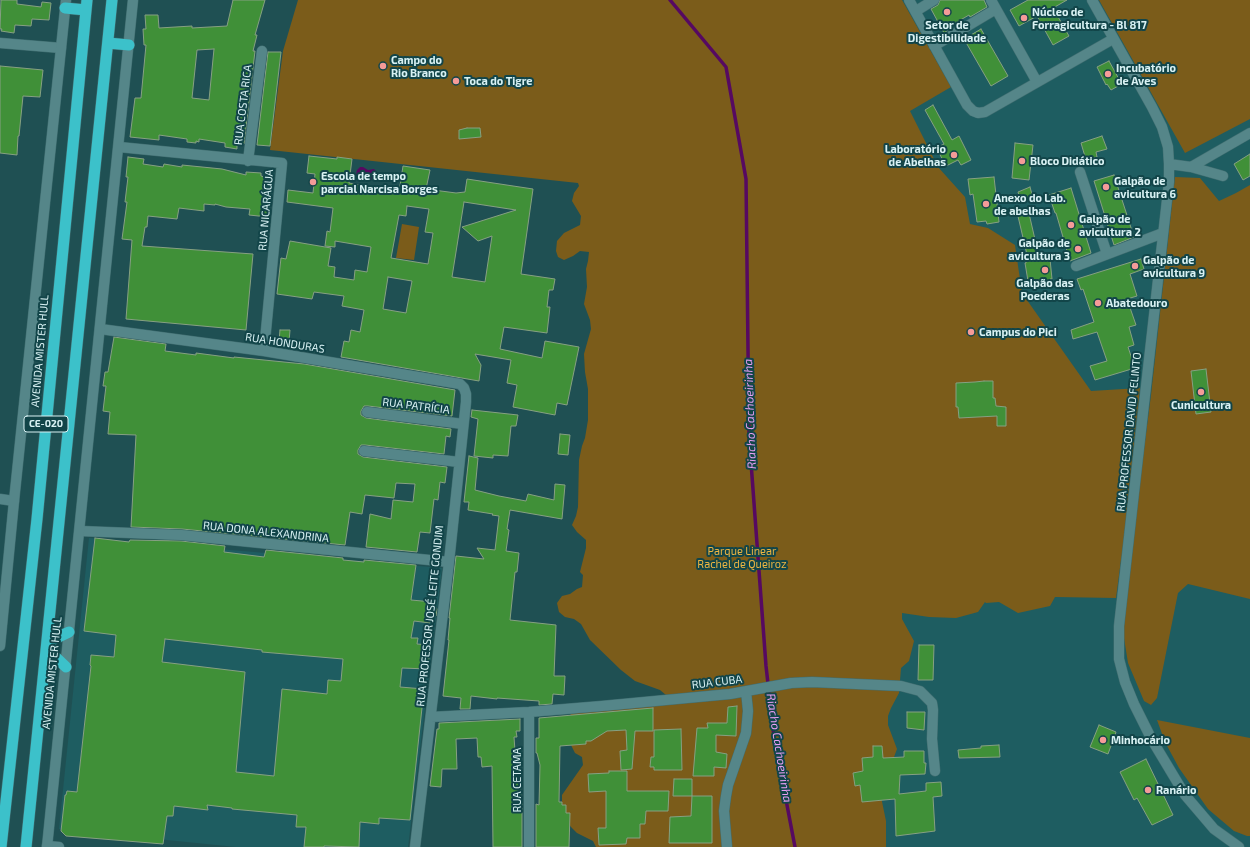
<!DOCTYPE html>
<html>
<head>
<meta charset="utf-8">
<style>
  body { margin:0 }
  canvas { display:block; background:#1f5053 }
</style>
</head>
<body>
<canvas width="1250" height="847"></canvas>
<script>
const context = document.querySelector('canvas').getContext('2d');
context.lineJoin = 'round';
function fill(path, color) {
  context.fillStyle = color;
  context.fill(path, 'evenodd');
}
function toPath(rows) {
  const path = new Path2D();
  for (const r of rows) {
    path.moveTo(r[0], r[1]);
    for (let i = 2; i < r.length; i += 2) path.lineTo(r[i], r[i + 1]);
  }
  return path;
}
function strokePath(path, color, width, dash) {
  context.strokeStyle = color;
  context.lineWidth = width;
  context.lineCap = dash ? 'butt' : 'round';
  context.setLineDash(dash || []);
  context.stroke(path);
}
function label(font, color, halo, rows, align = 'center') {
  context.font = font + ' "Exo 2",sans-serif';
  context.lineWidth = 4;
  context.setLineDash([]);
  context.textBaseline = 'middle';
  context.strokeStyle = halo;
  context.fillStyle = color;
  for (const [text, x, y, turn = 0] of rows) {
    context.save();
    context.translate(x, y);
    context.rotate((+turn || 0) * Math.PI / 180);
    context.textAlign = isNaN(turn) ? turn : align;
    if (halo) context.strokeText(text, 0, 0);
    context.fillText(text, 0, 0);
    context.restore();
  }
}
fill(toPath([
  [568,0,1250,0,1250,847,847,847],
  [89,538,442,568,408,847,236,847,59,829]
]), '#1e5d61');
fill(toPath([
  [298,0,902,0,951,87,910,111,938,167,965,197,970,224,988,228,1015,245,1022,293,1091,391,1140,388,1127,507,1136,511,1151,395,1175,177,1200,178,1219,201,1236,193,1250,185,1250,599,1188,584,1178,593,1157,698,1151,705,1144,701,1128,663,1123,632,1131,564,1121,560,1116,598,1055,597,1050,606,1018,613,999,602,986,603,985,602,978,612,956,618,929,617,902,613,902,619,914,641,909,661,901,668,899,693,891,708,888,716,888,725,897,749,894,757,887,762,879,787,886,821,886,847,596,847,593,841,577,833,571,827,566,820,562,803,562,795,583,765,582,757,575,753,571,745,577,719,567,712,666,695,660,690,635,681,621,670,590,640,581,624,574,619,565,617,559,612,557,603,562,596,570,594,577,589,582,587,583,575,580,572,586,548,586,540,577,532,572,525,576,516,578,507,579,460,582,446,585,438,588,420,588,389,585,372,584,354,591,329,590,320,584,304,587,287,586,269,588,261,589,252,580,251,573,256,564,260,558,257,556,251,557,241,564,233,580,225,581,216,572,201,574,193,579,186,578,183,270,150,283,51],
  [1099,0,1250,0,1250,119,1185,153],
  [402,224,419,227,414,260,396,258],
  [1157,720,1250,738,1250,836,1247,836,1234,831,1208,809,1179,768,1165,742]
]), '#7b5c1a');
fill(toPath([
  [360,167,363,167,368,170,374,169,377,172,378,176,375,180,370,180,366,177,359,178,356,175,357,170]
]), '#560961');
strokePath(toPath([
  [670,0,726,67,746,179,749,435,766,666,772,719,774,737,795,847]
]), '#560961', 3.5);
const building = toPath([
  [1,0,17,0,17,4,41,7,42,2,51,3,49,20,32,19,31,26,15,25,14,33,1,31,2,29,0,29,1,0],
  [233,0,265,0,255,35,257,35,253,51,255,51,244,144,237,143,237,149,225,147,225,143,199,139,199,142,196,141,196,143,187,142,187,139,159,135,159,140,130,137,135,98,141,98,146,45,144,45,143,29,146,29,145,15,158,15,159,28,192,26,192,28,227,26,233,0],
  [214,49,209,100,192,98,197,50,214,49],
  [940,0,984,0,987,7,970,17,969,15,950,26,951,28,944,33,931,9,938,5,940,0],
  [1028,0,1067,0,1053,8,1069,36,1053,45,1037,16,1019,26,1010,10,1028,0],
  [981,29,1008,76,991,86,964,39,981,29],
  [268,52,281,52,270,146,257,145,268,52],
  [1109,61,1120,81,1119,82,1120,85,1111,90,1107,84,1106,85,1097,67,1109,61],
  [0,66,43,70,40,97,23,96,19,136,18,136,17,155,0,153,0,66],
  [933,105,952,140,959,136,971,160,961,165,958,160,946,166,938,151,940,150,938,147,944,144,925,110,933,105],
  [467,128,480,128,481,137,459,139,459,130,467,128],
  [1102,136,1107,149,1096,152,1097,157,1086,160,1081,143,1102,136],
  [1015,143,1033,145,1029,180,1012,178,1015,143],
  [1250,154,1250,176,1243,180,1234,164,1250,154],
  [309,156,337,159,337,157,352,159,349,183,399,192,403,166,430,170,426,189,456,193,465,192,467,179,533,189,521,274,555,279,553,290,549,290,547,307,550,307,547,333,504,327,500,349,542,358,545,341,579,347,567,405,557,403,555,415,513,407,517,385,507,383,511,360,475,354,481,365,479,381,341,357,344,341,349,342,351,330,360,332,364,310,342,306,344,296,314,292,312,299,277,294,281,258,286,259,290,241,331,248,328,266,335,267,334,277,354,280,355,270,367,272,371,247,335,241,335,247,325,246,327,231,330,232,333,208,287,202,288,190,313,193,315,174,307,173,309,156],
  [464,202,516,210,462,227,478,241,492,236,485,282,452,277,464,202],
  [407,206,429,209,425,232,433,233,428,264,391,258,399,215,406,216,407,206],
  [388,277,412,281,406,313,383,309,388,277],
  [128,157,144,159,143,164,163,167,164,164,182,167,182,165,222,169,246,175,246,172,261,173,261,176,269,178,268,190,271,190,268,217,249,215,250,209,226,207,215,204,215,205,204,204,204,211,179,208,177,219,148,216,147,227,145,227,142,246,253,254,246,330,126,319,132,240,122,239,127,202,125,202,128,177,126,177,128,157],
  [1114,175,1134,237,1114,245,1094,181,1114,175],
  [994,177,999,222,987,224,986,221,977,222,973,194,970,195,968,179,994,177],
  [1030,187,1033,198,1021,202,1018,192,1030,187],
  [1071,188,1091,253,1070,261,1056,213,1055,213,1049,195,1071,188],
  [1028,209,1039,257,1047,256,1048,259,1050,259,1052,279,1050,279,1051,281,1030,283,1029,281,1028,281,1025,263,1026,263,1026,259,1028,259,1017,212,1028,209],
  [1141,259,1144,269,1130,274,1137,296,1127,299,1136,325,1129,327,1134,345,1128,347,1135,368,1095,380,1090,366,1107,361,1097,332,1073,339,1071,330,1094,322,1083,289,1081,290,1077,279,1141,259],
  [280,330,290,330,289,342,279,341,280,330],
  [114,337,166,344,165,351,196,355,196,353,234,358,234,357,304,364,455,390,452,416,368,406,364,406,361,411,361,415,366,418,451,429,450,437,446,436,444,454,365,445,361,445,358,450,358,454,363,457,447,467,445,483,440,482,438,500,434,499,430,533,420,532,417,552,366,547,370,514,391,519,393,500,413,502,415,484,396,483,394,498,365,495,362,514,350,512,345,545,182,529,131,527,136,435,108,434,110,412,103,411,106,386,103,386,105,372,108,372,114,337],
  [1206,369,1211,412,1196,414,1191,371,1206,369],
  [984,381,993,381,993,398,995,398,996,406,1006,407,1006,426,997,426,997,416,959,418,958,407,956,407,956,383,975,382,984,381],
  [472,410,518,415,516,426,511,426,508,456,493,455,493,458,474,456,478,419,471,417,472,410],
  [560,434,570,435,568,455,558,454,560,434],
  [469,456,478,458,475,490,499,496,526,501,528,494,554,500,555,484,565,485,562,519,510,510,507,529,509,530,506,551,519,553,517,572,515,572,510,620,556,625,554,676,565,676,564,695,553,694,552,704,539,705,539,701,497,698,497,699,471,696,470,709,460,709,461,698,443,696,449,640,448,640,450,618,449,618,456,556,484,559,477,548,495,550,499,516,492,515,493,514,468,510,469,502,464,502,469,456],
  [95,538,129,542,130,540,181,541,225,546,224,552,264,557,266,550,343,558,343,560,364,562,364,560,416,565,411,600,433,602,437,609,436,616,431,616,430,623,414,621,411,638,418,638,417,644,430,645,428,669,402,668,400,687,424,689,410,820,379,818,379,824,360,822,359,847,324,846,324,847,304,847,306,827,296,827,297,815,232,809,232,808,207,805,208,810,174,806,173,816,167,816,163,844,66,836,61,831,65,795,66,795,67,791,77,792,91,666,90,665,91,655,114,657,116,635,84,631,95,538],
  [165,639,262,650,262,652,343,659,341,681,328,680,327,694,282,689,274,776,236,772,245,672,162,662,165,639],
  [919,645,934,645,933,680,918,680,919,645],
  [737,706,736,736,716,735,716,752,727,754,726,768,714,767,714,776,693,776,697,728,708,728,707,723,727,723,728,707,737,706],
  [653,708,653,731,635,731,632,769,621,770,620,751,627,750,626,730,607,731,591,741,586,741,586,744,560,746,559,802,562,802,562,805,566,805,566,813,570,813,569,847,536,847,536,804,539,805,540,765,537,753,536,753,536,738,539,738,539,718,653,708],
  [907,712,925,712,924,730,907,728,907,712],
  [520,719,520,731,516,731,517,737,514,737,516,765,520,764,521,800,522,801,522,847,493,847,492,766,482,767,481,757,478,757,477,738,456,739,457,769,442,769,441,787,430,786,437,729,439,729,439,723,520,719],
  [1099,725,1116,732,1108,754,1090,747,1099,725],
  [681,729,682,770,654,770,654,767,650,767,651,757,654,757,654,730,681,729],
  [999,745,1000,757,959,758,958,750,981,748,981,746,999,745],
  [873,746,882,746,883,758,904,757,904,751,924,751,924,763,926,763,925,774,900,775,899,794,926,791,926,783,941,782,942,796,933,797,935,831,896,836,895,799,862,802,860,785,855,786,853,773,863,771,862,758,873,757,873,746],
  [1146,759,1173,815,1152,825,1137,798,1134,800,1120,772,1146,759],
  [609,771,627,771,627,791,669,791,668,811,646,811,645,824,640,824,640,838,627,838,626,844,599,845,598,828,606,828,606,791,589,792,588,774,609,773,609,771],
  [674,779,692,779,692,796,673,796,674,779],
  [692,796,712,796,712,843,669,843,670,817,691,816,692,796]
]);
fill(building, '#409038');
strokePath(building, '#86a082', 1);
const minor = toPath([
  [909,0,967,105,973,111,978,113,985,112,1113,39],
  [991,0,1037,82],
  [1092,0,1152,107,1162,127,1168,147,1169,164,1169,182,1119,626,1119,659,1125,682,1134,704,1152,740,1185,795,1214,829,1239,847],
  [916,11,934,0],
  [0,43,61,48],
  [934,46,996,9],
  [119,147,282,163,264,351],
  [248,161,262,51],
  [1169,164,1191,167,1250,133],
  [1191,167,1223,176],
  [1080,172,1107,254],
  [1076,266,1163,233],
  [100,329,264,351,454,383,460,384,464,388,466,394,466,402,449,562,415,847],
  [367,412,463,424],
  [364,451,459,462],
  [0,499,14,501],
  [80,531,181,535,449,562],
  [529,712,529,847],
  [431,717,529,712,602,706,730,694,791,683,812,682,901,686,920,691,932,703,933,710,932,739,935,771],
  [47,846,59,847],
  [727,847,724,811,726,796,728,785,746,733,748,711,746,691]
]);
const secondary = toPath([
  [0,646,14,501,66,0],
  [47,847,133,0]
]);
const trunk = toPath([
  [65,8,86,10],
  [108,43,129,45],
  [48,642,69,632],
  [47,649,66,667],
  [1,847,37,519,87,0],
  [26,847,112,0]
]);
strokePath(minor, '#416e71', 11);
strokePath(secondary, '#416e71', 11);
strokePath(trunk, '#416e71', 12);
strokePath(minor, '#558689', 10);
strokePath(secondary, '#558689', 10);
strokePath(trunk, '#3cc1ca', 11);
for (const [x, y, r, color] of [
  [947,12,4,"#f59b98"],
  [1024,18,4,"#f59b98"],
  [383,66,4,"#f59b98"],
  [1108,74,4,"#f59b98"],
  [456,81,4,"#f59b98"],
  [954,155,4,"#f59b98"],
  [1022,161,4,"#f59b98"],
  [313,182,4,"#f59b98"],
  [1106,187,4,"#f59b98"],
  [986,204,4,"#f59b98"],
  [1071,225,4,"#f59b98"],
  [1078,249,4,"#f59b98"],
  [1135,266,4,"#f59b98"],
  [1045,270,4,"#f59b98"],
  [1098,303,4,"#f59b98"],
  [971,332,4,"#f59b98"],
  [1201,392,4,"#f59b98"],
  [1103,740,4,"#f59b98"],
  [1148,790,4,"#f59b98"]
]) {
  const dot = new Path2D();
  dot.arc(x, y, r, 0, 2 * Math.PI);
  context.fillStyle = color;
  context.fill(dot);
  strokePath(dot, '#124549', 1.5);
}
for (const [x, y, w] of [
  [46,424,44]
]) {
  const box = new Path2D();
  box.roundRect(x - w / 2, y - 8, w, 16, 3);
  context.fillStyle = '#124549';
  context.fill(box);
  strokePath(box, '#d9f2f4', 1);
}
label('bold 10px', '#d9f2f4', null, [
  ["CE-020",46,424]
]);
label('bold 11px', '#d9f2f4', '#124549', [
  ["Núcleo de",1032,12],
  ["Forragicultura - Bl 817",1032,25],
  ["Setor de",947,25,"center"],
  ["Digestibilidade",947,38,"center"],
  ["Campo do",391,60],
  ["Rio Branco",391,73],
  ["Incubatório",1116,68],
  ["de Aves",1116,81],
  ["Toca do Tigre",464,81],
  ["Laboratório",946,149,"right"],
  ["de Abelhas",946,162,"right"],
  ["Bloco Didático",1030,161],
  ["Escola de tempo",321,176],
  ["parcial Narcisa Borges",321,189],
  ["Galpão de",1114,181],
  ["avicultura 6",1114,194],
  ["Anexo do Lab.",994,198],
  ["de abelhas",994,211],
  ["Galpão de",1079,219],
  ["avicultura 2",1079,232],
  ["Galpão de",1070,243,"right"],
  ["avicultura 3",1070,256,"right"],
  ["Galpão de",1143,260],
  ["avicultura 9",1143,273],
  ["Galpão das",1045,283,"center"],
  ["Poederas",1045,296,"center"],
  ["Abatedouro",1106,303],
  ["Campus do Pici",979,332],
  ["Cunicultura",1201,405,"center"],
  ["Minhocário",1111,740],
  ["Ranário",1156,790]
], 'left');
label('11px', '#d9f2f4', '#124549', [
  ["RUA COSTA RICA",243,105,-83],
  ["RUA NICARÁGUA",266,210,-85],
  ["RUA HONDURAS",285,343,9],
  ["AVENIDA MISTER HULL",40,351,-85],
  ["RUA PATRÍCIA",416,406,7],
  ["RUA PROFESSOR DAVID FELINTO",1129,432,-84],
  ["RUA DONA ALEXANDRINA",266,532,6],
  ["RUA PROFESSOR JOSÉ LEITE GONDIM",430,616,-84],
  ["AVENIDA MISTER HULL",52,673,-84],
  ["RUA CUBA",717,682,-7],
  ["RUA CETAMA",517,780,-90]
]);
label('11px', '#edb542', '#124549', [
  ["Parque Linear",742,551],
  ["Rachel de Queiroz",742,564]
]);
label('italic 12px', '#e99ff5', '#124549', [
  ["Riacho Cachoeirinha",750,414,-92],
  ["Riacho Cachoeirinha",779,748,81]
]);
</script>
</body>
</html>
